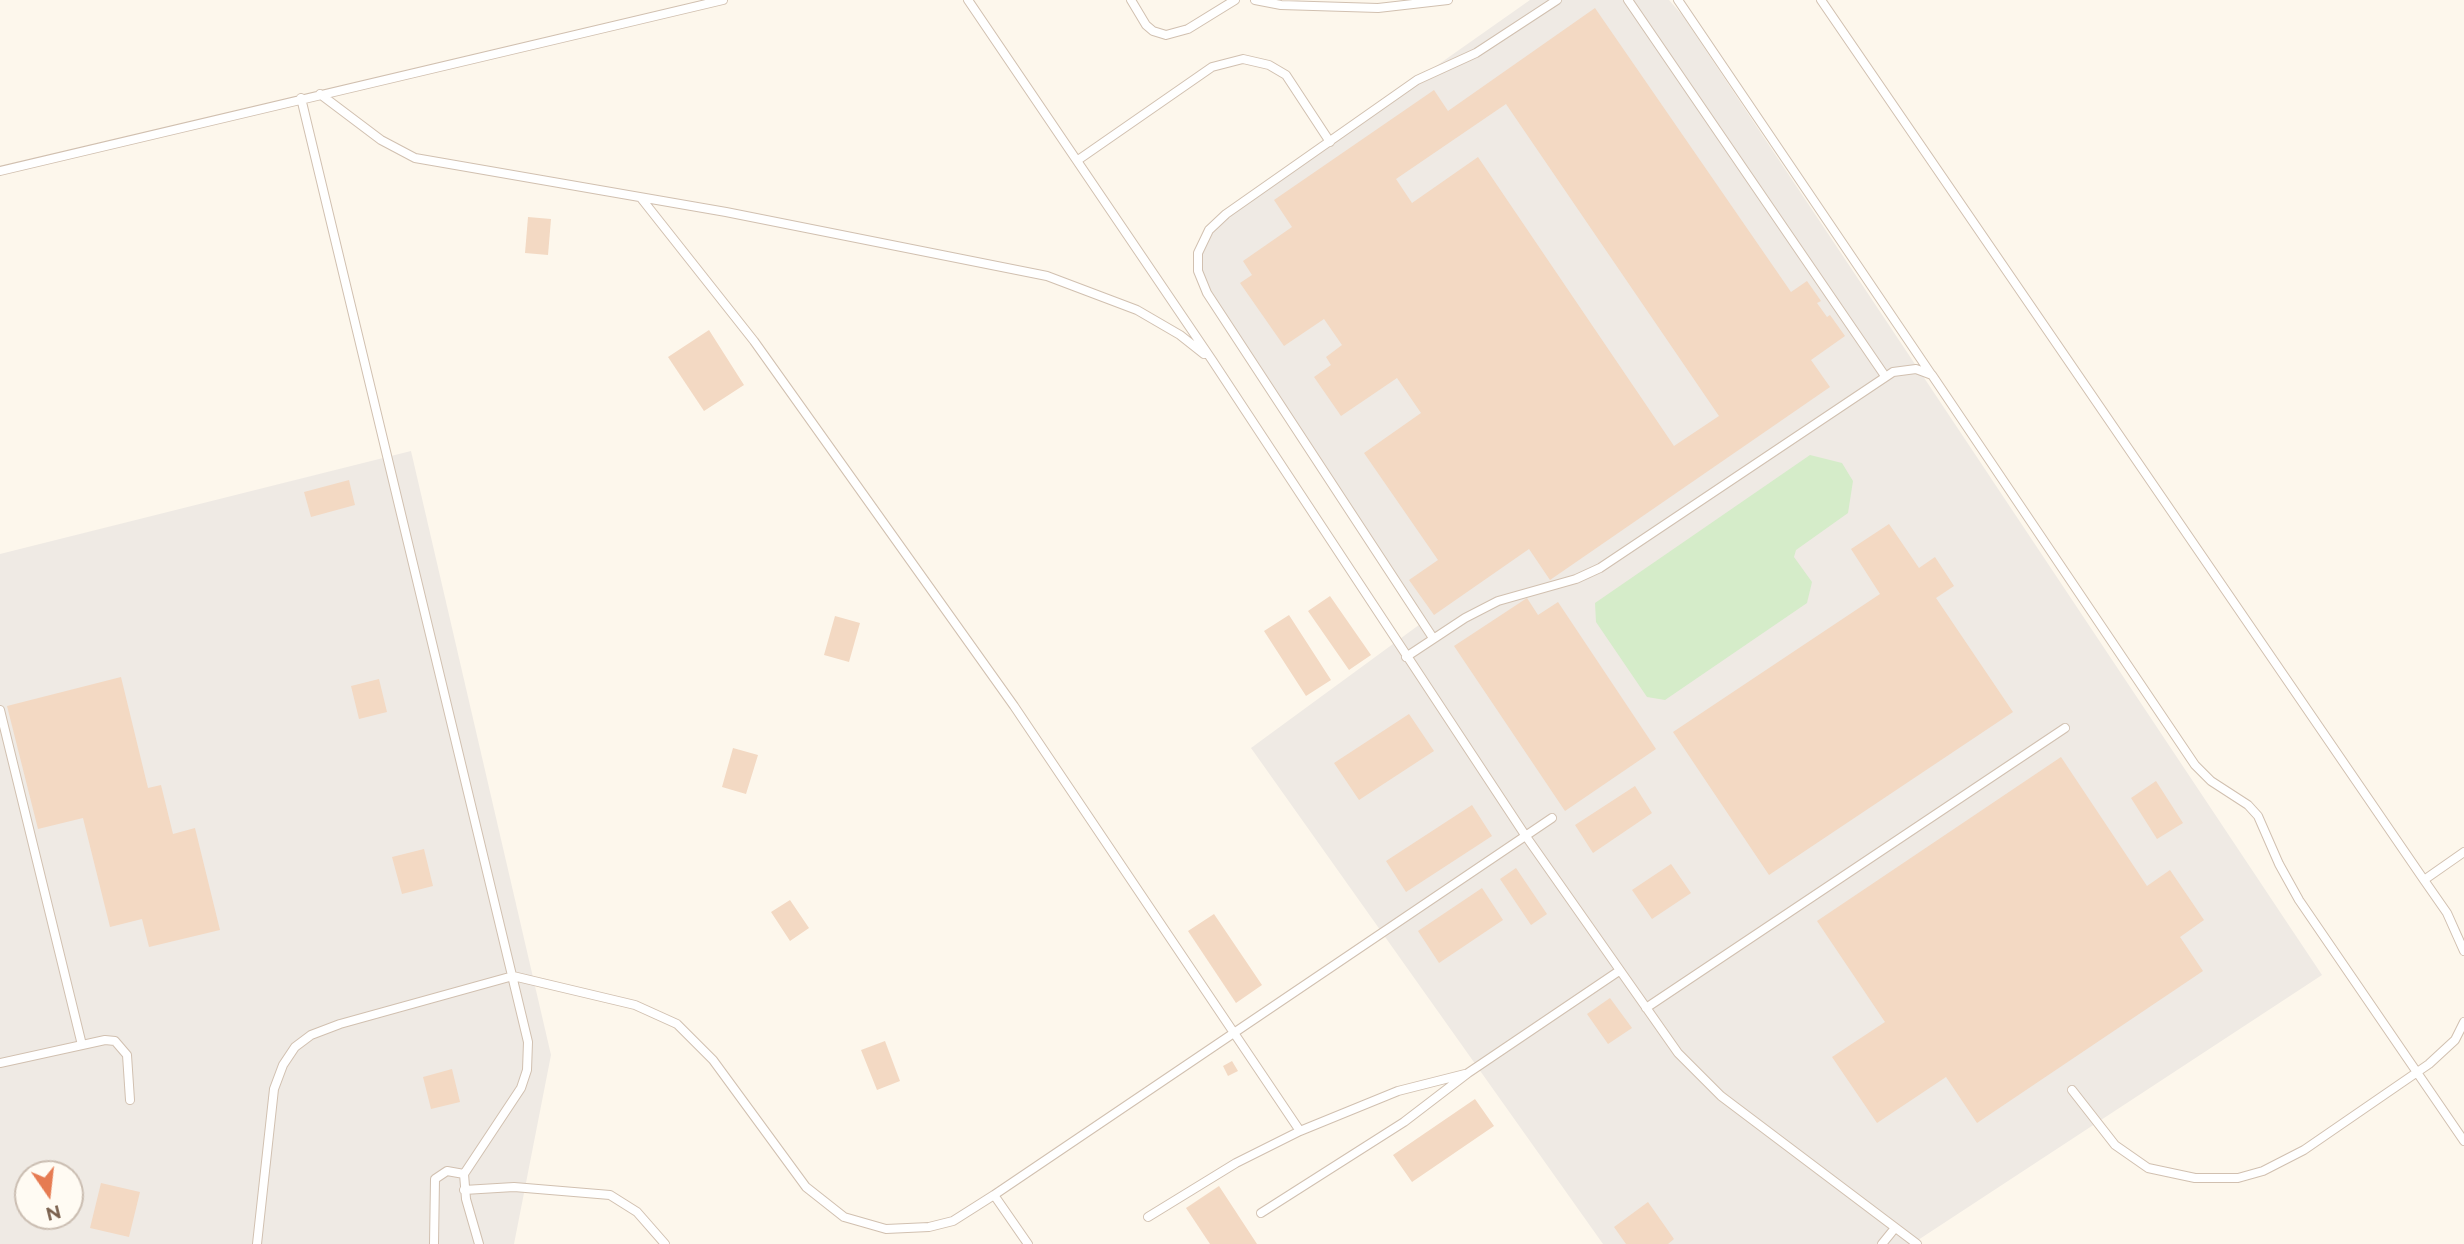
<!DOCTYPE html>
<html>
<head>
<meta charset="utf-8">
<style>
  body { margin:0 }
  #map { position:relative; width:2464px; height:1244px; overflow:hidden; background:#fdf7ec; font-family:Raleway,sans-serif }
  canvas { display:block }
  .north { position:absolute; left:14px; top:1160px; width:70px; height:70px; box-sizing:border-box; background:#fffbf3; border:2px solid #cabdb1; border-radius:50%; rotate:166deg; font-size:19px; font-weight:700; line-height:28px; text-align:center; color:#7a604d }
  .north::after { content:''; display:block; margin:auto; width:24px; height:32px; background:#e67b52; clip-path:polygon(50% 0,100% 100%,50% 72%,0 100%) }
</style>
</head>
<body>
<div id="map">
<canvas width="2464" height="1244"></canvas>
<div class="north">N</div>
</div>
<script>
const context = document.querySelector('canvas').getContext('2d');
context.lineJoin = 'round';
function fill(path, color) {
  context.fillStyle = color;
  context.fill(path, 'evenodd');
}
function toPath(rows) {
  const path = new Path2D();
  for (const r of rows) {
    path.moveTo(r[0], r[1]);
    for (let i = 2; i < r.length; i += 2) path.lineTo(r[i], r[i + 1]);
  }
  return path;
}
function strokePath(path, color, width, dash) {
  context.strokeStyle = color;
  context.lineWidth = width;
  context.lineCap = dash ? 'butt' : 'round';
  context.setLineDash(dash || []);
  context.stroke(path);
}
fill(toPath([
  [1530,0,1669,0,1683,16,2322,975,1915,1242,1917,1244,1603,1244,1251,748,1423,622,1201,281,1201,243,1226,214],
  [411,451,551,1055,514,1244,0,1244,0,554],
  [28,1174,70,1174,70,1216,28,1216]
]), '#efeae4');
fill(toPath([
  [1810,455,1842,463,1853,481,1848,513,1796,550,1794,557,1812,582,1807,603,1665,700,1647,697,1596,622,1595,603]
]), '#d5ecc9');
fill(toPath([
  [1595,8,1791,292,1807,281,1821,301,1817,303,1827,317,1830,315,1845,336,1811,360,1830,387,1550,580,1529,549,1434,615,1409,580,1438,560,1364,453,1421,413,1397,378,1341,416,1314,377,1331,365,1326,357,1342,345,1324,319,1284,346,1240,283,1252,275,1243,261,1292,227,1274,200,1434,90,1448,111],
  [1506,104,1719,416,1674,446,1478,157,1412,203,1396,179],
  [528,217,551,219,548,255,525,253],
  [709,330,744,385,704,411,668,357],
  [349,480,355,505,311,517,304,492],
  [1889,524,1919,568,1935,557,1954,586,1936,598,2013,712,1769,875,1673,732,1880,594,1851,549],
  [1330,596,1371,655,1349,670,1308,611],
  [1527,598,1538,615,1558,602,1656,749,1565,811,1454,646],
  [1289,615,1331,680,1306,696,1264,631],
  [835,616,860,623,849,662,824,655],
  [121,677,148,788,161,785,173,834,195,828,220,930,149,947,142,919,110,927,83,818,38,829,7,706],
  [379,679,387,712,359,719,351,686],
  [1409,714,1434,751,1359,800,1334,763],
  [733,748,758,755,746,794,722,787],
  [2061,757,2147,886,2170,870,2204,920,2180,937,2203,971,1977,1123,1946,1077,1877,1123,1832,1057,1885,1022,1817,921],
  [2156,781,2183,823,2157,839,2131,798],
  [1635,786,1652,813,1593,853,1575,825],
  [1472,805,1492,836,1406,892,1386,861],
  [424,849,433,886,402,894,392,857],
  [1671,864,1691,893,1652,919,1632,890],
  [1516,868,1547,914,1531,925,1500,879],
  [1482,888,1503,920,1439,963,1418,931],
  [790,900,809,928,790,941,771,912],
  [1214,914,1262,985,1236,1003,1188,931],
  [1610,998,1632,1028,1608,1044,1587,1014],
  [885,1041,900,1081,877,1090,861,1050],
  [1232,1061,1238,1071,1228,1076,1223,1066],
  [452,1069,460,1102,431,1109,423,1077],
  [1475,1099,1494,1126,1412,1182,1393,1155],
  [101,1183,140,1192,129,1237,90,1228],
  [1219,1186,1257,1244,1210,1244,1186,1208],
  [1648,1202,1674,1239,1668,1244,1626,1244,1614,1227]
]), '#f3d9c3');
const lane = toPath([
  [968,0,1212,360,1525,835,1678,1053,1721,1096,1917,1244],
  [1131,0,1146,25,1153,31,1166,35,1188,29,1235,0],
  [1255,0,1281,5,1378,8,1448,0],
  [1628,0,1885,376],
  [1678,0,1931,374],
  [1821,0,2424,880,2464,852],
  [320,94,381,140,415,158,726,212,1047,276,1137,310,1180,335,1204,354],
  [301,98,528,1042,527,1070,521,1088,464,1174,466,1199,479,1244],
  [1078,160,1212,67,1243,59,1269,65,1286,75,1330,142],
  [0,171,723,0],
  [641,198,754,341,1014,706,1300,1131],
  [1433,638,1207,293,1198,271,1198,253,1209,230,1226,214,1417,80,1476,53,1557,0],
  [1406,657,1465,618,1498,601,1576,579,1600,568,1893,372,1916,369,1932,375,2195,765,2211,781,2248,805,2258,816,2279,864,2299,900,2464,1141],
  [0,710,82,1045],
  [2424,880,2447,913,2464,951],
  [1646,1008,2065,728],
  [0,1063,105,1040,115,1041,127,1055,130,1100],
  [2072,1090,2115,1145,2148,1168,2195,1178,2238,1178,2263,1171,2304,1150,2429,1064,2455,1040,2464,1022],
  [464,1190,514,1187,610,1195,637,1212,665,1244],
  [1261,1213,1404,1122,1468,1073,1619,971],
  [1148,1217,1236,1163,1300,1131,1398,1091,1465,1074],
  [257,1244,274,1089,283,1065,295,1047,311,1035,340,1024,513,976,635,1005,677,1024,713,1060,806,1187,844,1217,886,1229,929,1227,953,1221,994,1195],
  [434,1244,435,1179,447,1171,464,1174],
  [1028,1244,994,1195,1552,818],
  [1882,1244,1895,1228]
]);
strokePath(lane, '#d1c0b0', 10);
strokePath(lane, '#fff', 8);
</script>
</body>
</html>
